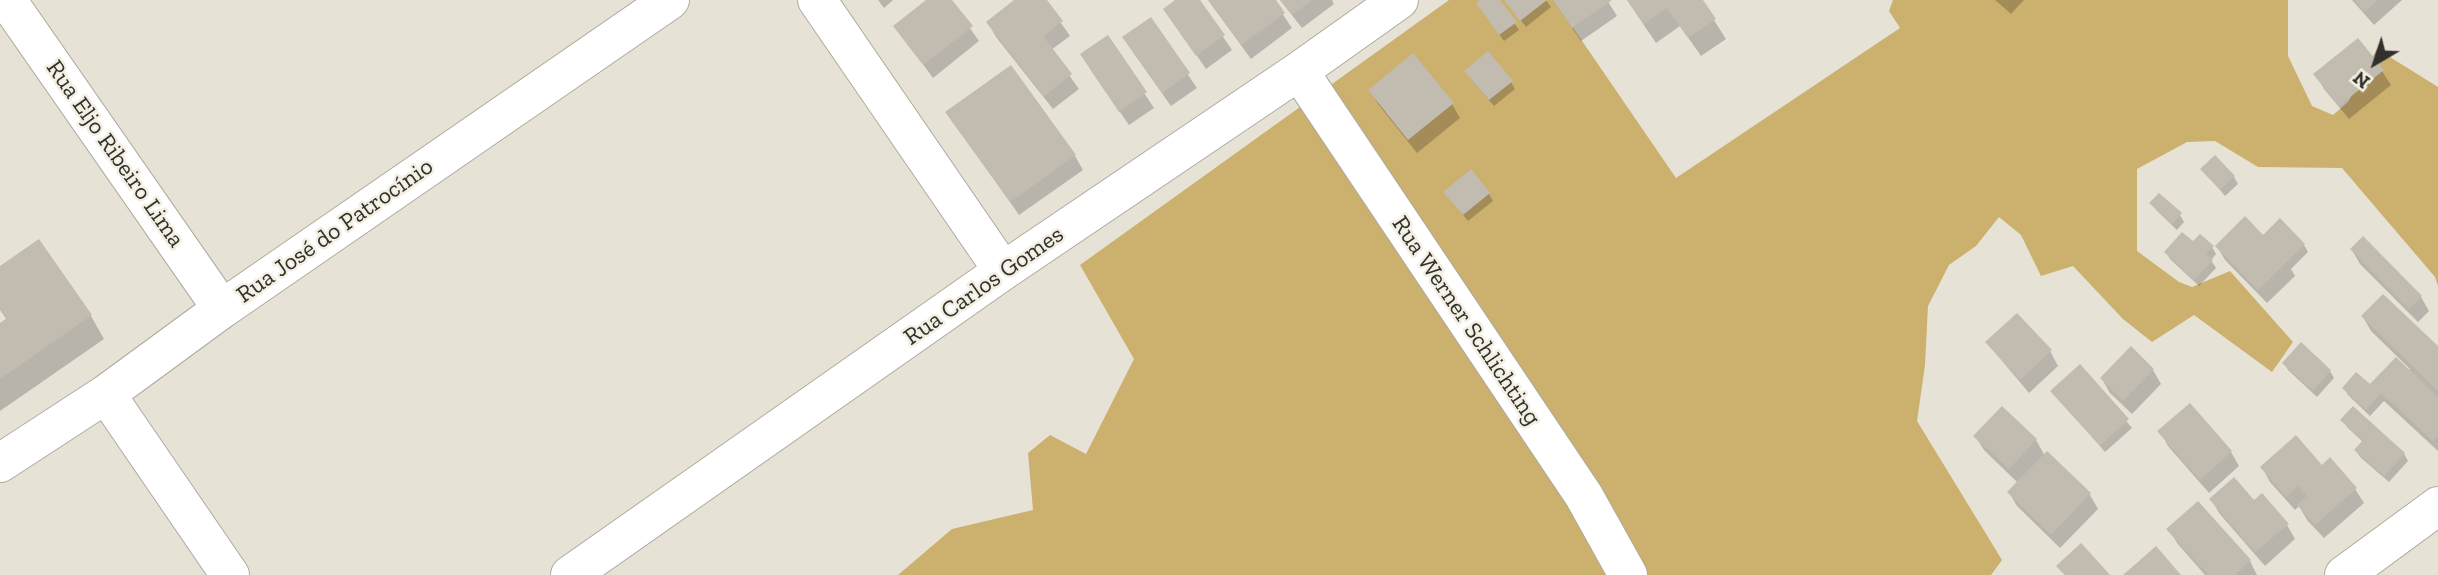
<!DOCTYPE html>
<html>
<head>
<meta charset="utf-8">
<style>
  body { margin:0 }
  #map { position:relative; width:2438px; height:575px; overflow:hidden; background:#e7e2d6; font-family:"Zilla Slab",serif }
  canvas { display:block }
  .north { position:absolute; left:2340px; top:28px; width:70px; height:70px; -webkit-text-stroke:5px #f4efe3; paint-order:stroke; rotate:219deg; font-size:19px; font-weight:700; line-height:28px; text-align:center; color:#32302c }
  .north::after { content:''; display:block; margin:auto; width:24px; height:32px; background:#32302c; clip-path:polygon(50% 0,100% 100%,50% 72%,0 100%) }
</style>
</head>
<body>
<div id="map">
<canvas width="2438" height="575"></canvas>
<div class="north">N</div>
</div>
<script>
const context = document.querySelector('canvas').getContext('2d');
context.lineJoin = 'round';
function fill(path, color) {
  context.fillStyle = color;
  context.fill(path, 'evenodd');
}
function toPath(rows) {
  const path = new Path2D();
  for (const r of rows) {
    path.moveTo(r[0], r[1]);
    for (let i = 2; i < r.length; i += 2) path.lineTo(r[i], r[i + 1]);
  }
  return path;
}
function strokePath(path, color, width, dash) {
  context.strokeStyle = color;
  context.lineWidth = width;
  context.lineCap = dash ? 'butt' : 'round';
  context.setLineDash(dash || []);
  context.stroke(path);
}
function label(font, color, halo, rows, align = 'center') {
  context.font = font + ' "Zilla Slab",serif';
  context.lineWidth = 5;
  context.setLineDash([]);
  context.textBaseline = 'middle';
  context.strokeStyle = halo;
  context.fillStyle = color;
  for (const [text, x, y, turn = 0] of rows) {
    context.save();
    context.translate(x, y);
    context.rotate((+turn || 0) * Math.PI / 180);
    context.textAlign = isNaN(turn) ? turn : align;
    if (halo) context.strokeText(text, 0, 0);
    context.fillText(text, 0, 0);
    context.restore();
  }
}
fill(toPath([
  [1449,0,1554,0,1676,178,1900,28,1889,11,1893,0,2288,0,2288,56,2312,106,2333,115,2348,102,2377,49,2438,87,2438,286,2435,277,2342,168,2258,167,2215,141,2187,142,2137,169,2137,251,2179,282,2192,287,2230,271,2293,342,2272,372,2194,315,2152,342,2123,319,2073,266,2041,276,2021,235,1999,217,1976,246,1949,265,1928,306,1925,365,1917,421,2002,560,1991,575,898,575,952,529,1033,510,1028,453,1050,435,1086,454,1134,359,1080,265]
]), '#ccb06e');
fill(toPath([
  [878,0,893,0,884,8],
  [929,0,950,0,979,41,933,78,895,26],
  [1017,0,1045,0,1070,36,1051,50,1079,89,1053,109,996,37,988,23],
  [1178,0,1198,0,1232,50,1206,69,1165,9],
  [1208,0,1273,0,1292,28,1251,59],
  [1280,0,1332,0,1334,4,1302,28],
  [1483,0,1498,0,1519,30,1504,41,1482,11],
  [1505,0,1546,0,1551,7,1526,27],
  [1553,0,1607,0,1617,16,1581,41],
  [1627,0,1701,0,1726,39,1701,56,1680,26,1656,43],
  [1995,0,2024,0,2011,14],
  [2352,0,2402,0,2374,25],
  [1150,20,1197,88,1171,106,1133,52],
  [1107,37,1154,108,1129,125,1090,69],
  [2382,71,2391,85,2349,119,2324,89,2316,75],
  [1471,79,1511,82,1515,89,1494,106],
  [1370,90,1452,104,1460,118,1417,153,1378,104],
  [947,112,1075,156,1083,170,1019,215],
  [2203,169,2234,177,2238,184,2225,196],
  [1489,194,1493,201,1468,221,1450,199],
  [2152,203,2180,215,2184,222,2177,230,2156,210],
  [2268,242,2304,245,2308,252,2291,269,2295,276,2267,303,2225,260,2217,246],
  [2193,244,2212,247,2216,254,2211,260,2216,268,2199,286,2170,259,2166,252],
  [2352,250,2421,297,2429,311,2418,322,2360,264],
  [0,268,91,316,104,339,0,411,0,325,7,320,0,310],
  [2363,317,2438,349,2438,451,2384,401,2370,416,2348,395,2344,388,2378,393,2410,369,2371,331],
  [1987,343,2050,351,2058,366,2029,393],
  [2284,363,2330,371,2334,378,2317,397,2288,370],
  [2080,367,2132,428,2105,452,2053,391],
  [2153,370,2161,384,2132,414,2110,393,2102,379],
  [2002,408,2036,440,2045,456,2047,453,2090,495,2098,509,2060,548,2017,506,2009,492,2018,483,1984,450,1975,436],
  [2343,420,2404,454,2408,461,2389,482,2360,457,2356,450,2364,443,2347,427],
  [2160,431,2231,452,2239,466,2209,493,2168,446],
  [2262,467,2322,467,2355,489,2364,503,2324,538,2307,520,2299,506,2295,510,2270,482],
  [2211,499,2254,502,2287,525,2295,539,2265,566,2219,513],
  [2169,529,2250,561,2257,575,2205,575,2177,543]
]), '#0003');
fill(toPath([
  [926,0,952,0,973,26,923,65,893,26],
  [1014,0,1047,0,1063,21,1043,36,1072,74,1044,96,986,22],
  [1175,0,1200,0,1225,35,1196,56,1163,9],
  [1208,0,1276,0,1285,13,1241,45],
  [1281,0,1312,0,1292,15],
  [1480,0,1500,0,1517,22,1499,35,1476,3],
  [1504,0,1547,0,1520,21],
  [1553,0,1612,0,1572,28],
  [1627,0,1703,0,1716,19,1688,38,1667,8,1644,24],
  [2354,0,2378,0,2365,12],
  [1151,17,1190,73,1162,93,1122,37],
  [1108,35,1147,92,1119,112,1080,54],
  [2358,38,2384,70,2339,106,2313,74],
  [1488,51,1513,81,1489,100,1464,71],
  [1413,53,1454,103,1408,140,1368,90],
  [1011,65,1076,155,1010,202,945,112],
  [2215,155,2235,176,2220,190,2200,169],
  [1471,169,1490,193,1463,215,1443,192],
  [2159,193,2182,213,2172,224,2149,203],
  [2245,216,2263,235,2280,218,2305,244,2258,290,2215,246],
  [2182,232,2193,241,2200,234,2214,246,2206,254,2213,260,2194,280,2164,252],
  [2363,236,2422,296,2409,309,2350,249],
  [39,239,92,315,0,379,0,323,7,318,0,309,0,266],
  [2383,294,2438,346,2438,391,2361,316],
  [2017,313,2052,350,2020,380,1985,342],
  [2301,342,2331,370,2313,391,2282,363],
  [2131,346,2154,369,2123,401,2100,378],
  [2396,357,2438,397,2438,436,2433,441,2381,393,2366,410,2342,388,2356,372,2370,384],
  [2080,364,2129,419,2100,446,2050,391],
  [2190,403,2232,451,2200,480,2157,431],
  [2002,406,2037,439,2009,469,1973,436],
  [2353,406,2405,453,2384,476,2354,450,2363,440,2340,420],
  [2296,435,2322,465,2330,457,2357,488,2315,525,2297,505,2307,496,2298,486,2286,497,2260,467],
  [2047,451,2091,493,2051,535,2007,492],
  [2234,477,2254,500,2262,493,2289,524,2255,552,2209,499],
  [2198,501,2251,560,2235,575,2208,575,2166,529],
  [2081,543,2103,567,2110,575,2065,575,2056,566],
  [2156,546,2181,575,2123,575]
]), '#c1bbb0');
const minor = toPath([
  [7,0,222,309],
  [817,0,1003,271],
  [1299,71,1584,496,1628,575],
  [106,394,230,575],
  [0,463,106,394,222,309,670,0],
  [570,575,1003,271,1299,71,1399,0],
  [2344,575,2438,506]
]);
strokePath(minor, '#afaa9e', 40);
strokePath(minor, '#fff', 38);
label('24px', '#32302c', '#f4efe3', [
  ["Rua Eljo Ribeiro Lima",115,154,55],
  ["Rua José do Patrocínio",335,231,-35],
  ["Rua Carlos Gomes",984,286,-35],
  ["Rua Werner Schlichting",1466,321,56]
]);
</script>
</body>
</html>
